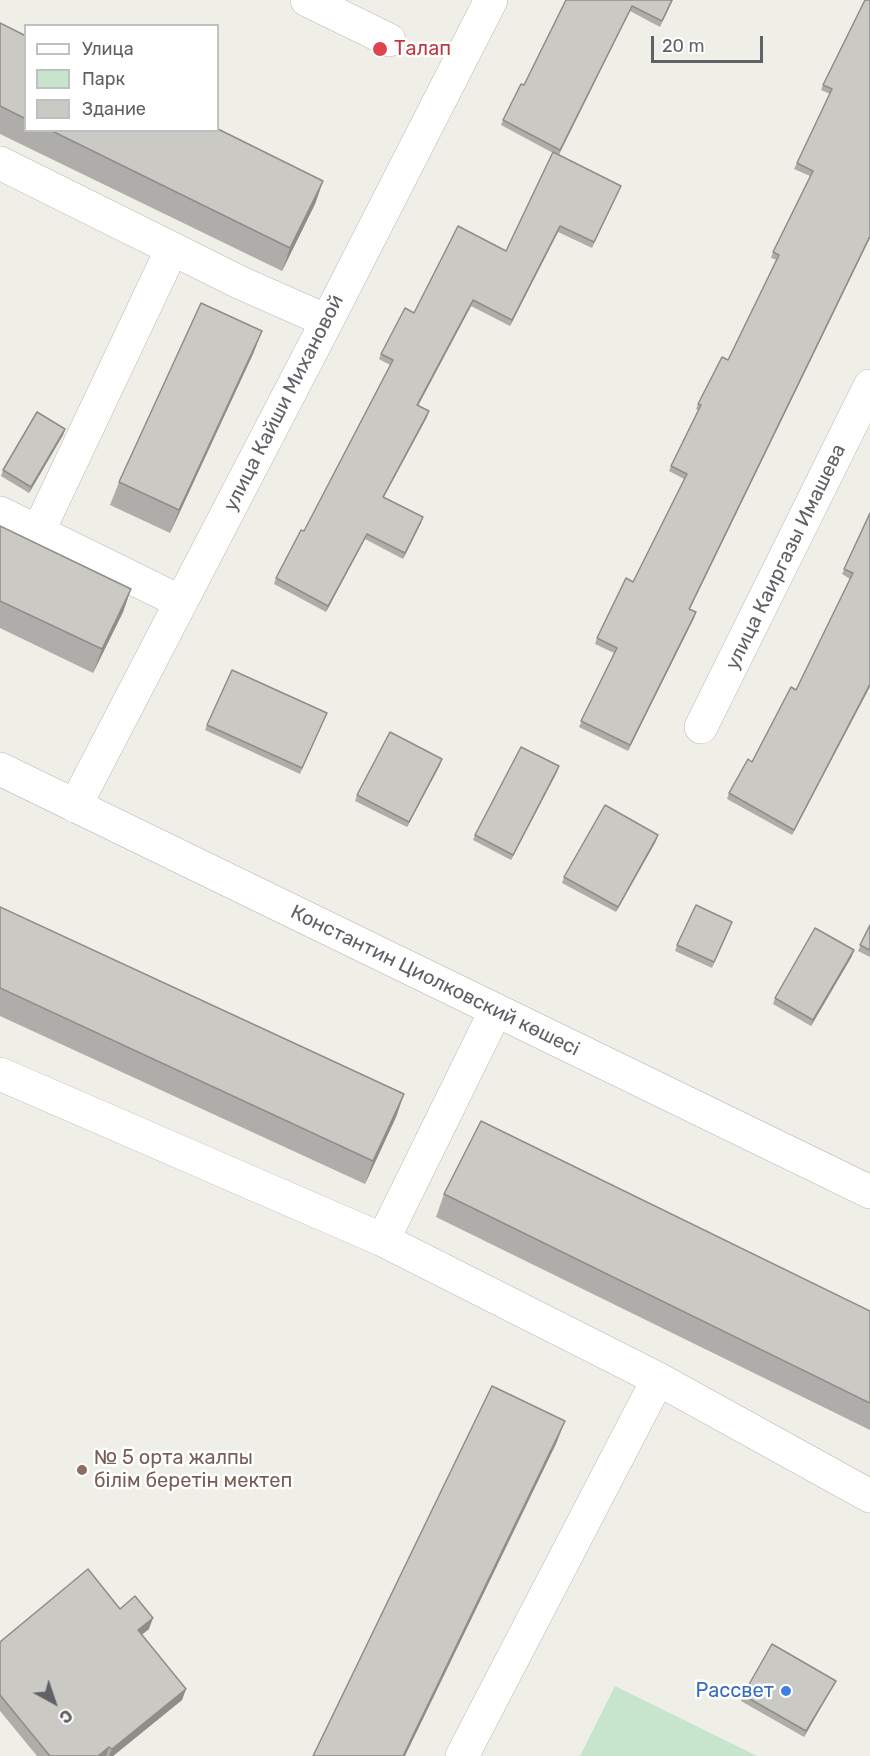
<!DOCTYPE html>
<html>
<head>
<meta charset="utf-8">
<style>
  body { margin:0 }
  #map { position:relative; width:870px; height:1756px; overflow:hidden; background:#efefe8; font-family:Rubik,sans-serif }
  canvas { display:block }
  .legend { position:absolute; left:24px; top:24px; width:195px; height:108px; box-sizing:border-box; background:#fff; border:2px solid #bfc0c2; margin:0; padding:8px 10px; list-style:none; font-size:18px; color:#5f6166 }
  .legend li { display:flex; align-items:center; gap:12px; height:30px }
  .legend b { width:30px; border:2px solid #bfc0c2 }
  .north { position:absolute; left:24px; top:1672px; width:60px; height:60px; -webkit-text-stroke:4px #fff; paint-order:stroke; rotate:140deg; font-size:16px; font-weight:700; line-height:24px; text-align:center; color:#5f6166 }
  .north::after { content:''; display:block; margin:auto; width:21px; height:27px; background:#5f6166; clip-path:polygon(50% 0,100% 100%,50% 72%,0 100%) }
  .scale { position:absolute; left:651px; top:36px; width:112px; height:27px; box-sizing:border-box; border:3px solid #5f6166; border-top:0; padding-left:8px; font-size:18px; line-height:21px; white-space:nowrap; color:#5f6166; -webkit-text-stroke:4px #fff; paint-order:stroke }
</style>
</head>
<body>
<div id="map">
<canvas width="870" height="1756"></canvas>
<ul class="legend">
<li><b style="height:8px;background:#fff"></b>Улица</li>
<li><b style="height:16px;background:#c7e4cc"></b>Парк</li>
<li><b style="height:16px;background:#cbc9c4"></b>Здание</li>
</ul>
<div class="north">С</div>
<div class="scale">20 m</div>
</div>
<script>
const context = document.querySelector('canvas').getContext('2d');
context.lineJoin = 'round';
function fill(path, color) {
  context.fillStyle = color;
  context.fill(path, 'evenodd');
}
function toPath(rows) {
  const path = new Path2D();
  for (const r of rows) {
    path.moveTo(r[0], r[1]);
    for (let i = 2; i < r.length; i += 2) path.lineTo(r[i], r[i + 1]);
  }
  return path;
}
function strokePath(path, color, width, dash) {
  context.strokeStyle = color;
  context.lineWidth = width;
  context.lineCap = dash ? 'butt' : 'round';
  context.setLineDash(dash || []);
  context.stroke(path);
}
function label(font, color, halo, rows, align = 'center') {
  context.font = font + ' Rubik,sans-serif';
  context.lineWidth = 5;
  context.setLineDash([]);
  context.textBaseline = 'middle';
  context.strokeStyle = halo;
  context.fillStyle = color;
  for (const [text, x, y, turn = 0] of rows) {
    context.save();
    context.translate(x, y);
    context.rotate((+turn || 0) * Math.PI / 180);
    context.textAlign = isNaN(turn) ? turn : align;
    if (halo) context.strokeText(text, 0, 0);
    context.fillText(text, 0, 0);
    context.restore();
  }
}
fill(toPath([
  [615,1686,757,1756,580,1756]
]), '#c7e4cc');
const minor = toPath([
  [307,0,389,40],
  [0,163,241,283,327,321],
  [0,513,181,602],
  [38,532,172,249],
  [701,727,870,386],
  [0,769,870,1192],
  [75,806,327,321,491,0],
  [0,1074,383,1240,496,1010],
  [383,1240,658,1379,462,1756],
  [658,1379,870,1496]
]);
strokePath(minor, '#b7b8bc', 34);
strokePath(minor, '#fff', 33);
fill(toPath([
  [566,0,673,0,660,27,630,11,559,155,619,191,592,248,558,232,510,326,471,306,418,406,427,417,384,497,423,517,421,523,403,559,365,539,326,612,274,584,276,578,304,531,390,365,379,359,381,354,414,313,506,251,553,153,501,125,503,120,524,85],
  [865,0,690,609,694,618,628,751,579,727,614,653,595,644,597,638,633,582,684,479,669,471,671,466,698,410,696,409,698,404,728,360,777,260,771,258,773,252,810,176,794,169,830,94,821,90,823,85],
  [0,23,26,36,26,130,218,130,323,181,315,204,282,271,0,134],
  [262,331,253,354,170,533,110,505,119,482],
  [65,429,63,435,29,493,1,476,3,470],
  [870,513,870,687,792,835,727,799,729,793,752,762,796,690,850,579,842,574],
  [0,526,131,589,123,612,93,673,0,628],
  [327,713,300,774,205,730,207,725],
  [440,765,407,827,355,801,357,795],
  [557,772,511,860,473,840,475,835],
  [656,841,616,912,562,883,564,877],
  [0,907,404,1094,396,1117,365,1184,0,1016],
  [870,925,870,957,858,951],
  [730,928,712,968,675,951,677,945],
  [852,956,811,1026,773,1004,775,998],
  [444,1194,870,1311,870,1430,436,1217],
  [120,1609,149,1629,141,1635,186,1689,182,1700,113,1756,37,1756,0,1711,0,1642],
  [833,1686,804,1737,741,1701,743,1695]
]), '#afada9');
fill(toPath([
  [632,6,630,11,558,155,560,150],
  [323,181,315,204,282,271,290,248],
  [560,226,558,232,510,326,512,320],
  [870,236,870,238,687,615,689,609],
  [473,300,471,306,415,411,417,405],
  [262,331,253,354,170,533,179,510],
  [429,411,427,417,381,502,383,497],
  [65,429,63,435,29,493,31,487],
  [423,517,421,523,403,559,405,553],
  [367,534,365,539,326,612,328,606],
  [131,589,123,612,93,673,102,649],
  [696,612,694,618,628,751,630,745],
  [870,684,870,686,792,835,794,830],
  [442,759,440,765,407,827,409,822],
  [559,766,557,772,511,860,513,855],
  [658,835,656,841,616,912,618,907],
  [854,950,852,956,811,1026,813,1020],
  [404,1094,396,1117,365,1184,373,1161],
  [565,1421,556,1444,405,1756,403,1756],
  [153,1618,149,1629,134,1641,138,1630],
  [836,1681,833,1686,804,1737,806,1731],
  [186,1689,182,1700,113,1756,109,1756,112,1749],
  [109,1747,106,1756,98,1756]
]), '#8e8d89');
const building = toPath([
  [566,0,672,0,662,21,632,6,560,150,503,120,521,84,524,85,566,0],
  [865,0,870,0,870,236,689,609,696,612,630,745,581,721,617,648,597,638,626,578,633,582,687,474,671,466,701,405,698,404,722,357,728,360,779,255,773,252,813,171,797,163,832,89,823,85,865,0],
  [0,23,26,36,26,119,0,106,0,23],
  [218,129,323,181,290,248,50,130,218,130,218,129],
  [553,152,621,186,594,242,560,226,512,320,473,300,417,405,429,411,383,497,423,517,405,553,367,534,328,606,276,578,301,530,304,531,393,360,381,354,405,308,414,313,458,226,506,251,553,152],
  [201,303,262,331,179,510,119,482,201,303],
  [37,412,65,429,31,487,3,470,37,412],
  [870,513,870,684,794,830,729,793,748,759,752,762,791,687,796,690,853,573,844,569,870,513],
  [0,526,131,589,102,649,0,601,0,526],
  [232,670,327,713,302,768,207,725,232,670],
  [390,732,442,759,409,822,357,795,390,732],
  [521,747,559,766,513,855,475,835,521,747],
  [605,805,658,835,618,907,564,877,605,805],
  [696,905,732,922,714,962,677,945,696,905],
  [0,907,404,1094,373,1161,0,988,0,907],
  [870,925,870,950,860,945,870,925],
  [815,928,854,950,813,1020,775,998,815,928],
  [481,1121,870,1311,870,1403,444,1194,481,1121],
  [492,1386,565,1421,403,1756,313,1756,492,1386],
  [88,1569,120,1609,135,1596,153,1618,138,1630,186,1689,112,1749,109,1747,98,1756,50,1756,0,1695,0,1642,88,1569],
  [772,1644,836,1681,806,1731,743,1695,772,1644]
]);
fill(building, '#cbc9c4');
strokePath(building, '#8e8d89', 1.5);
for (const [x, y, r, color] of [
  [380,49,8,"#e0444e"],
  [82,1470,6,"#8d6e63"],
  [786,1691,6,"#3f7fe0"]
]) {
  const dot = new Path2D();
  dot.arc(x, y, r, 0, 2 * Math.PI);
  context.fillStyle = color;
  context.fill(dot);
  strokePath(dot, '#fff', 2);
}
label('20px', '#be3a42', '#fff', [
  ["Талап",394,49]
], 'left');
label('20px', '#5f6166', '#fff', [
  ["улица Кайши Михановой",284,403,-63],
  ["улица Каиргазы Имашева",786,557,-64],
  ["Константин Циолковский көшесі",435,981,26]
]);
label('20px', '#785e54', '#fff', [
  ["№ 5 орта жалпы",94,1458],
  ["білім беретін мектеп",94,1481]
], 'left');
label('20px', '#366cbe', '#fff', [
  ["Рассвет",774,1691]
], 'right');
</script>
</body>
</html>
